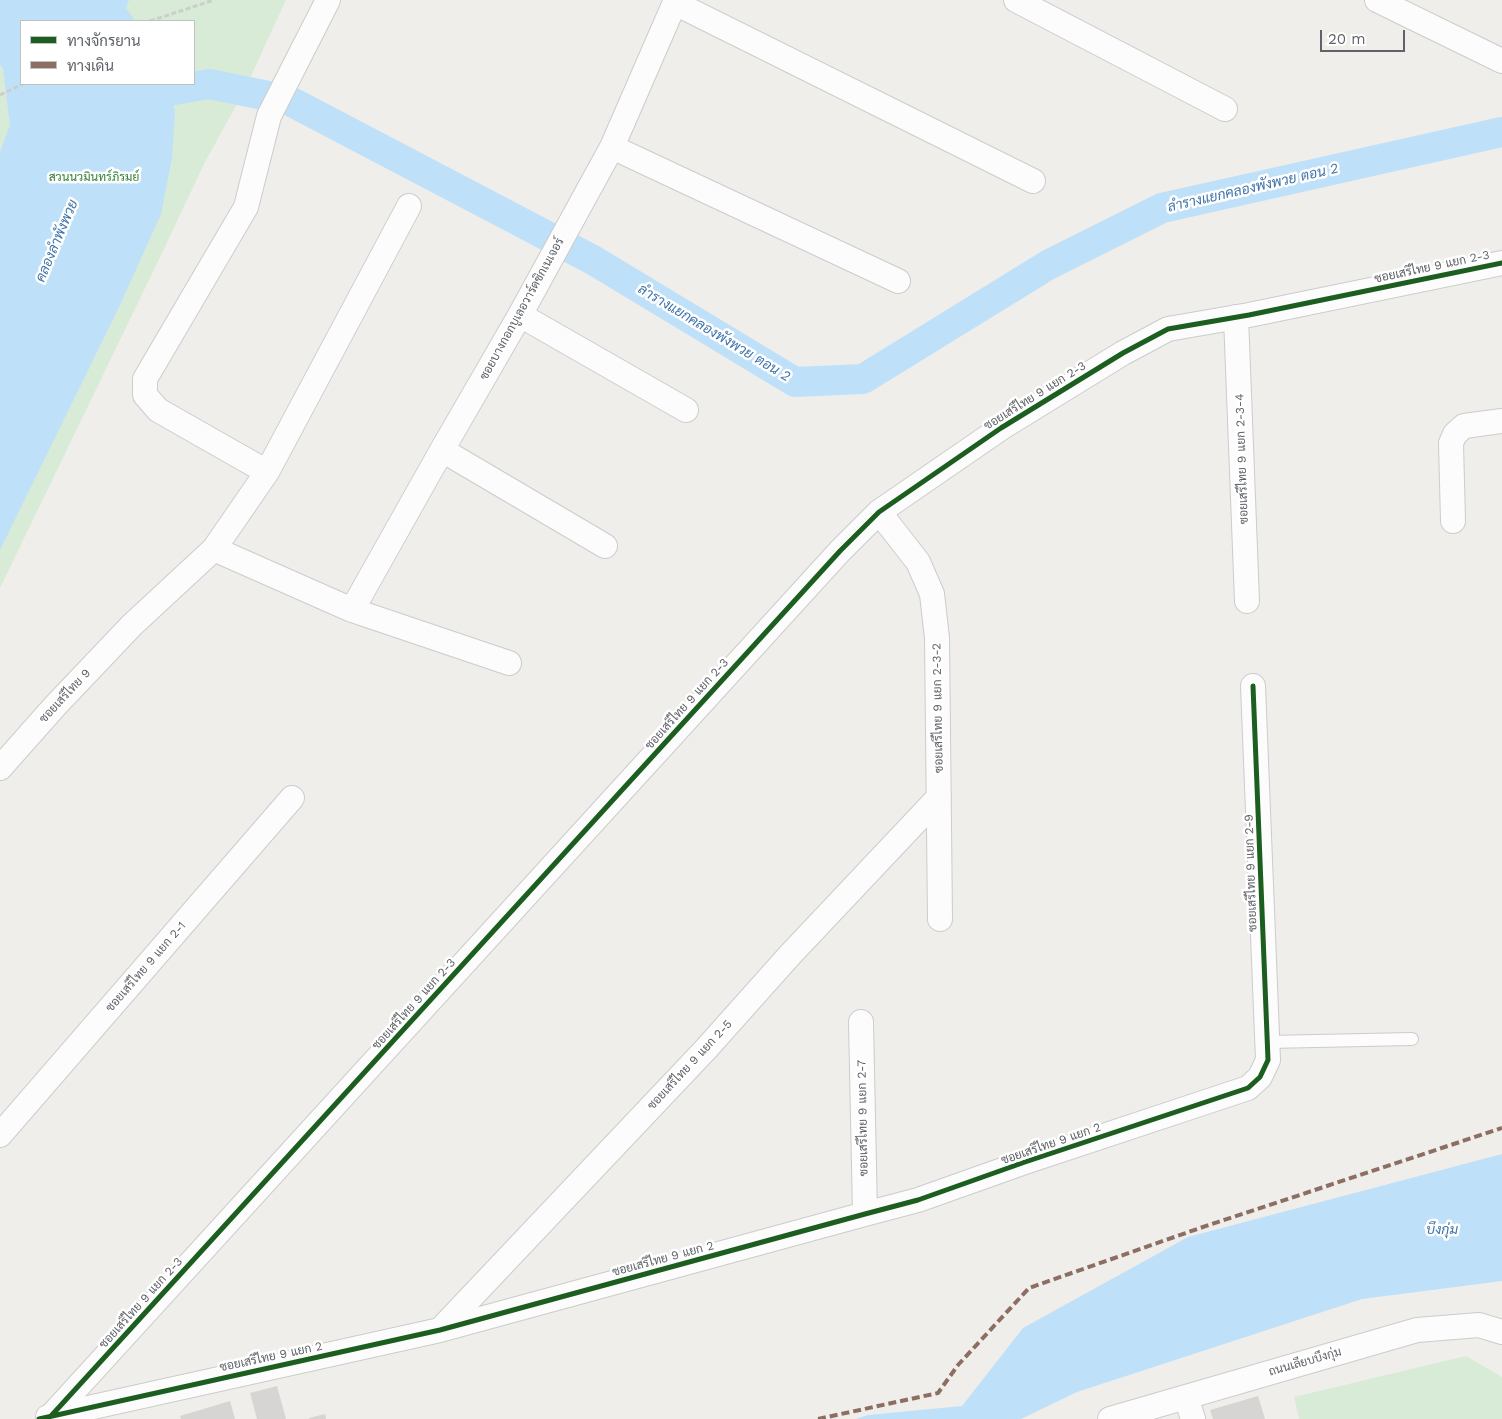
<!DOCTYPE html>
<html>
<head>
<meta charset="utf-8">
<style>
  body { margin:0 }
  #map { position:relative; width:1502px; height:1419px; overflow:hidden; background:#efeeea; font-family:"Work Sans",Sarabun,sans-serif }
  canvas { display:block }
  .legend { position:absolute; left:20px; top:20px; width:175px; height:65px; box-sizing:border-box; background:#fff; border:1px solid #bfc1c3; margin:0; padding:6px 9px; list-style:none; font-size:15px; color:#5f6368 }
  .legend li { display:flex; align-items:center; gap:10px; height:25px }
  .legend b { width:25px; border:1px solid #bfc1c3 }
  .scale { position:absolute; left:1320px; top:30px; width:85px; height:22px; box-sizing:border-box; border:2px solid #5f6368; border-top:0; padding-left:6px; font-size:15px; line-height:18px; white-space:nowrap; color:#5f6368; -webkit-text-stroke:4px #fff; paint-order:stroke }
</style>
</head>
<body>
<div id="map">
<canvas width="1502" height="1419"></canvas>
<ul class="legend">
<li><b style="height:6px;background:#1b5e20"></b>ทางจักรยาน</li>
<li><b style="height:6px;background:#8d6e63"></b>ทางเดิน</li>
</ul>
<div class="scale">20 m</div>
</div>
<script>
const context = document.querySelector('canvas').getContext('2d');
context.lineJoin = 'round';
function fill(path, color) {
  context.fillStyle = color;
  context.fill(path, 'evenodd');
}
function toPath(rows) {
  const path = new Path2D();
  for (const r of rows) {
    path.moveTo(r[0], r[1]);
    for (let i = 2; i < r.length; i += 2) path.lineTo(r[i], r[i + 1]);
  }
  return path;
}
function strokePath(path, color, width, dash) {
  context.strokeStyle = color;
  context.lineWidth = width;
  context.lineCap = dash ? 'butt' : 'round';
  context.setLineDash(dash || []);
  context.stroke(path);
}
function label(font, color, halo, rows, align = 'center') {
  context.font = font + ' "Work Sans",Sarabun,sans-serif';
  context.lineWidth = 5;
  context.setLineDash([]);
  context.textBaseline = 'middle';
  context.strokeStyle = halo;
  context.fillStyle = color;
  for (const [text, x, y, turn = 0] of rows) {
    context.save();
    context.translate(x, y);
    context.rotate((+turn || 0) * Math.PI / 180);
    context.textAlign = isNaN(turn) ? turn : align;
    if (halo) context.strokeText(text, 0, 0);
    context.fillText(text, 0, 0);
    context.restore();
  }
}
fill(toPath([
  [0,0,286,0,244,91,204,164,162,253,0,588],
  [21,21,194,21,194,84,21,84],
  [1466,1356,1502,1377,1502,1419,1299,1419,1294,1397]
]), '#d8ebd6');
fill(toPath([
  [0,0,129,0,126,8,135,21,21,21,21,84,166,84,175,110,172,158,161,214,120,305,0,550,0,152,10,125,3,69,0,64],
  [1502,1154,1502,1281,1362,1299,1077,1392,1021,1419,856,1419,868,1415,962,1406,1023,1328,1188,1237]
]), '#bfe0f9');
strokePath(toPath([
  [128,98,209,84,288,100,593,260,795,382,863,379,1048,265,1162,208,1502,132]
]), '#bfe0f9', 30);
fill(toPath([
  [277,1386,286,1419,257,1419,250,1393],
  [1258,1396,1265,1419,1213,1419,1210,1410],
  [230,1401,235,1419,181,1419,180,1416],
  [325,1414,326,1419,309,1419,309,1418]
]), '#d6d5d3');
const lane = toPath([
  [1268,1042,1412,1039]
]);
const street = toPath([
  [1016,0,1225,109],
  [1377,0,1502,61],
  [675,3,1033,181],
  [612,147,898,281],
  [520,315,686,410],
  [1236,317,1247,601],
  [442,450,605,546],
  [267,472,158,410,145,395,145,379,246,207,269,116,328,0],
  [879,512,918,562,932,594,937,638,940,919],
  [1453,521,1451,443,1455,434,1464,426,1502,421],
  [214,549,352,610,509,663],
  [352,610,442,450,520,315,612,147,676,0],
  [0,768,55,706,132,625,214,549,267,472,409,206],
  [861,1022,865,1214],
  [0,1135,292,798],
  [440,1330,706,1049,789,956,939,797],
  [1186,1397,1193,1419],
  [51,1416,840,551,879,512,1001,428,1123,353,1168,329,1249,315,1502,263],
  [48,1417,440,1330,865,1214,918,1200,1025,1162,1248,1088,1260,1077,1268,1060,1253,686],
  [1110,1419,1417,1330,1479,1325,1502,1332]
]);
strokePath(lane, '#cbcccc', 14);
strokePath(street, '#cbcccc', 26);
strokePath(toPath([
  [150,21,214,0],
  [0,95,23,84]
]), '#cacfcc', 3, [5, 2.5]);
strokePath(lane, '#fdfcfc', 12);
strokePath(street, '#fdfcfc', 24);
strokePath(toPath([
  [818,1419,938,1393,958,1365,1029,1288,1200,1228,1502,1128]
]), '#8d6e63', 4, [8, 4]);
strokePath(toPath([
  [51,1416,840,551,879,512,1001,428,1123,353,1168,329,1249,315,1502,263],
  [39,1419,440,1330,865,1214,918,1200,1025,1162,1248,1088,1260,1077,1268,1060,1253,686]
]), '#1b5e20', 5);
label('12px', '#348238', '#fff', [
  ["สวนนวมินทร์ภิรมย์",94,177]
]);
label('12px', '#5f6368', '#fff', [
  ["ซอยเสรีไทย 9 แยก 2-3",1432,267,-12],
  ["ซอยบางกอกบูเลอวาร์ดซิกเนเจอร์",522,309,-61],
  ["ซอยเสรีไทย 9 แยก 2-3",1035,396,-32],
  ["ซอยเสรีไทย 9 แยก 2-3-4",1242,459,-92],
  ["ซอยเสรีไทย 9",65,696,-47],
  ["ซอยเสรีไทย 9 แยก 2-3",687,704,-48],
  ["ซอยเสรีไทย 9 แยก 2-3-2",938,708,-91],
  ["ซอยเสรีไทย 9 แยก 2-9",1251,873,-92],
  ["ซอยเสรีไทย 9 แยก 2-1",146,967,-49],
  ["ซอยเสรีไทย 9 แยก 2-3",414,1004,-48],
  ["ซอยเสรีไทย 9 แยก 2-5",690,1065,-47],
  ["ซอยเสรีไทย 9 แยก 2-7",863,1118,-91],
  ["ซอยเสรีไทย 9 แยก 2",1051,1144,-19],
  ["ซอยเสรีไทย 9 แยก 2",663,1259,-15],
  ["ซอยเสรีไทย 9 แยก 2-3",141,1303,-48],
  ["ซอยเสรีไทย 9 แยก 2",271,1357,-12],
  ["ถนนเลียบบึงกุ่ม",1305,1362,-16]
]);
label('italic 14px', '#4174aa', '#fff', [
  ["ลำรางแยกคลองพังพวย ตอน 2",1253,188,-13],
  ["คลองลำพังพวย",57,241,-67],
  ["ลำรางแยกคลองพังพวย ตอน 2",714,333,31],
  ["บึงกุ่ม",1442,1230]
]);
</script>
</body>
</html>
